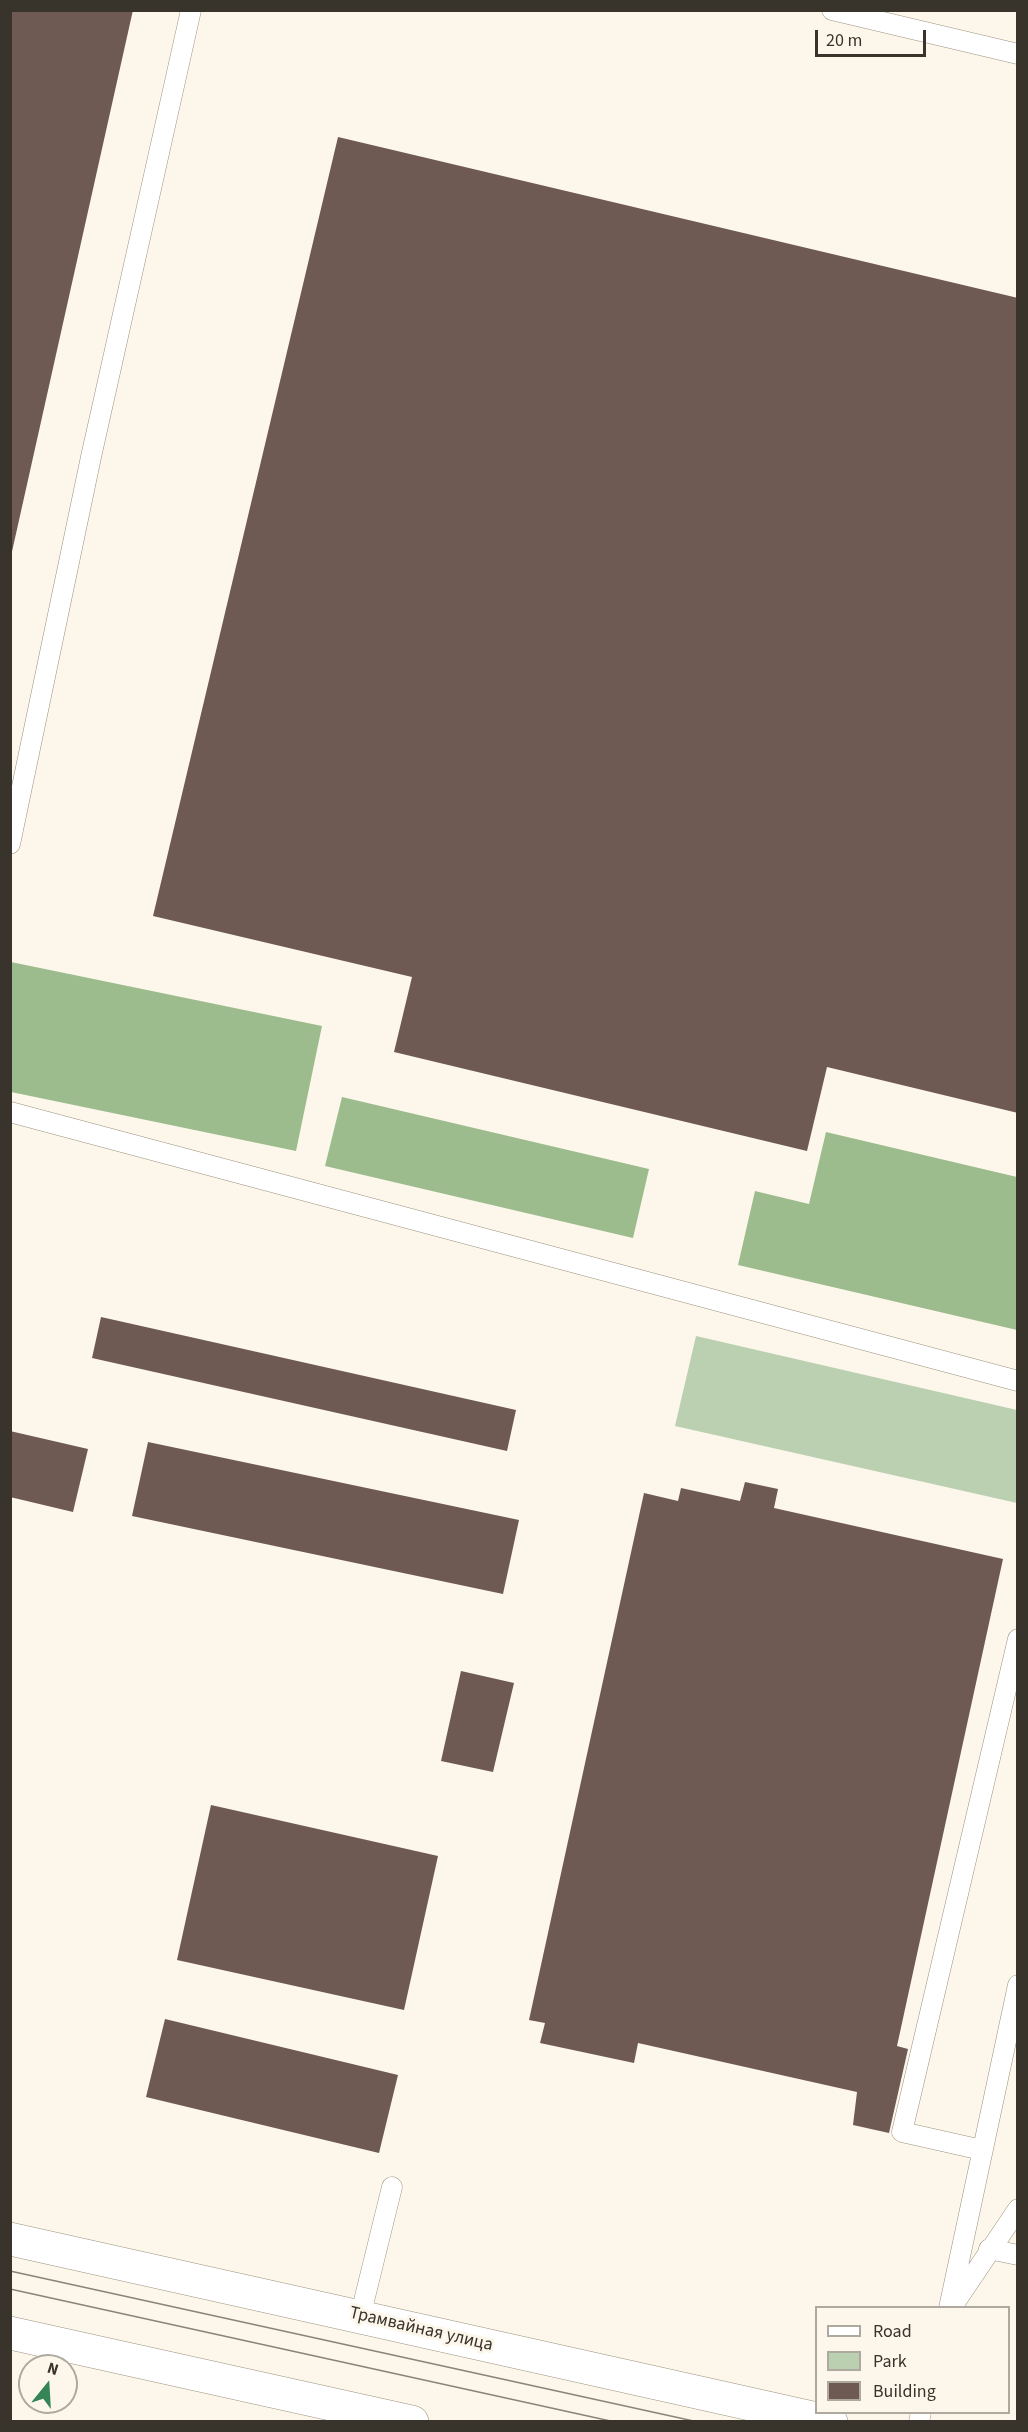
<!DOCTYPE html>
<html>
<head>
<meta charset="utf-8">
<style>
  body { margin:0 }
  #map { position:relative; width:1028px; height:2432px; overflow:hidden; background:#fdf7eb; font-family:"Source Sans 3",sans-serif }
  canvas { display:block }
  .frame { position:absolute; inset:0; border:12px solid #38342c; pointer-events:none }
  .legend { position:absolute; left:815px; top:2306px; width:195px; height:108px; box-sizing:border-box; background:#fdf7eb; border:2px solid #aea99f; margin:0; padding:8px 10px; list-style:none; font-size:18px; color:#38342c }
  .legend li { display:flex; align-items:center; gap:12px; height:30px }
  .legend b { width:30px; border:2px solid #aea99f }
  .north { position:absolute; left:18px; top:2354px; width:60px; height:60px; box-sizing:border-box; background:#fdf7eb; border:2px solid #aea99f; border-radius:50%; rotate:18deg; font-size:16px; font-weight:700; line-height:24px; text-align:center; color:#38342c }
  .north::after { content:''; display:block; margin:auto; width:21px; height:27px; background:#358657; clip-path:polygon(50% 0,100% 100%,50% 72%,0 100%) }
  .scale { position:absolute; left:815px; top:30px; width:111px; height:27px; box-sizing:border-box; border:3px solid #38342c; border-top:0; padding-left:8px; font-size:18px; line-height:21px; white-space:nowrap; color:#38342c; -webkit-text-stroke:4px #fdf7eb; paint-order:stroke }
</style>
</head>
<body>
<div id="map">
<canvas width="1028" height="2432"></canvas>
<div class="frame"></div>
<ul class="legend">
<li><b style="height:8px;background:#fff"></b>Road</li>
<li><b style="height:16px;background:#bad0b0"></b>Park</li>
<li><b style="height:16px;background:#6e5953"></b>Building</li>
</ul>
<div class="north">N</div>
<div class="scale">20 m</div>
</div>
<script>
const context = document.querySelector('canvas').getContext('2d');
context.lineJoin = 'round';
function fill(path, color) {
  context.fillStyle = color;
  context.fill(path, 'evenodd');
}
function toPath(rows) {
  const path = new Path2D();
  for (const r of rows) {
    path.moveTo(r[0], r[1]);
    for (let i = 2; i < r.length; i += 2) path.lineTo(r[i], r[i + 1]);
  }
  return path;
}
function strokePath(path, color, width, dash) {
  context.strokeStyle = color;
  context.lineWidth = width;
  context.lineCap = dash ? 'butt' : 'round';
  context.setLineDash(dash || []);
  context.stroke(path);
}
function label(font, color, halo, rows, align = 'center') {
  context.font = font + ' "Source Sans 3",sans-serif';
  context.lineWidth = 6;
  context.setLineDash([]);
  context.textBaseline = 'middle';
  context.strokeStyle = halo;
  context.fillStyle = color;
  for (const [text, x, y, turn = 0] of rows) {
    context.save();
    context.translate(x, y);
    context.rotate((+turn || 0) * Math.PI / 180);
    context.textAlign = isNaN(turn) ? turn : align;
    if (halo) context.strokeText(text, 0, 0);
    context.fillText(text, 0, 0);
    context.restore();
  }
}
fill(toPath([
  [696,1336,1017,1410,1017,1503,675,1426]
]), '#bad0b0');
fill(toPath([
  [11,962,322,1026,296,1151,11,1092],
  [342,1097,649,1169,633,1238,325,1166],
  [826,1132,1017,1177,1017,1330,738,1265,755,1191,809,1204]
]), '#9dbc8d');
fill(toPath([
  [10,10,133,10,11,556,10,556],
  [338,137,1018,298,1018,1113,827,1067,807,1151,394,1052,412,977,153,916],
  [101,1317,516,1410,507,1451,92,1358],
  [10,1431,88,1449,73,1512,10,1497],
  [148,1442,519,1520,503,1594,132,1516],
  [745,1482,778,1489,774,1508,1003,1559,897,2046,908,2049,889,2133,853,2125,857,2092,638,2043,634,2063,540,2043,545,2023,529,2020,644,1493,678,1501,681,1488,740,1501],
  [461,1671,514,1683,493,1772,441,1761],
  [211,1805,438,1856,404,2010,177,1960],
  [165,2019,398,2075,379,2153,146,2097]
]), '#6e5953');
const lane = toPath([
  [832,10,1018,54],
  [10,844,91,457,191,10],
  [10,1112,1018,1381],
  [982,2150,902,2132,1018,1639],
  [989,2249,1018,2255],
  [954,2304,1018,2209],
  [949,2308,1018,1985],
  [360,2317,392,2187],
  [919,2422,921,2412]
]);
const primary = toPath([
  [10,2239,831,2422],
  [10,2333,412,2422]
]);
strokePath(lane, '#9c927f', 21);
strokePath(primary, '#9c927f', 34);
strokePath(lane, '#fff', 20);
strokePath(primary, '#fff', 33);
strokePath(toPath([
  [10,2271,698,2422],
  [10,2289,615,2422]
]), '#89847b', 1.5);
label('18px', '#38342c', '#fdf7eb', [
  ["Трамвайная улица",421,2330,13]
]);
</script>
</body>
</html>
